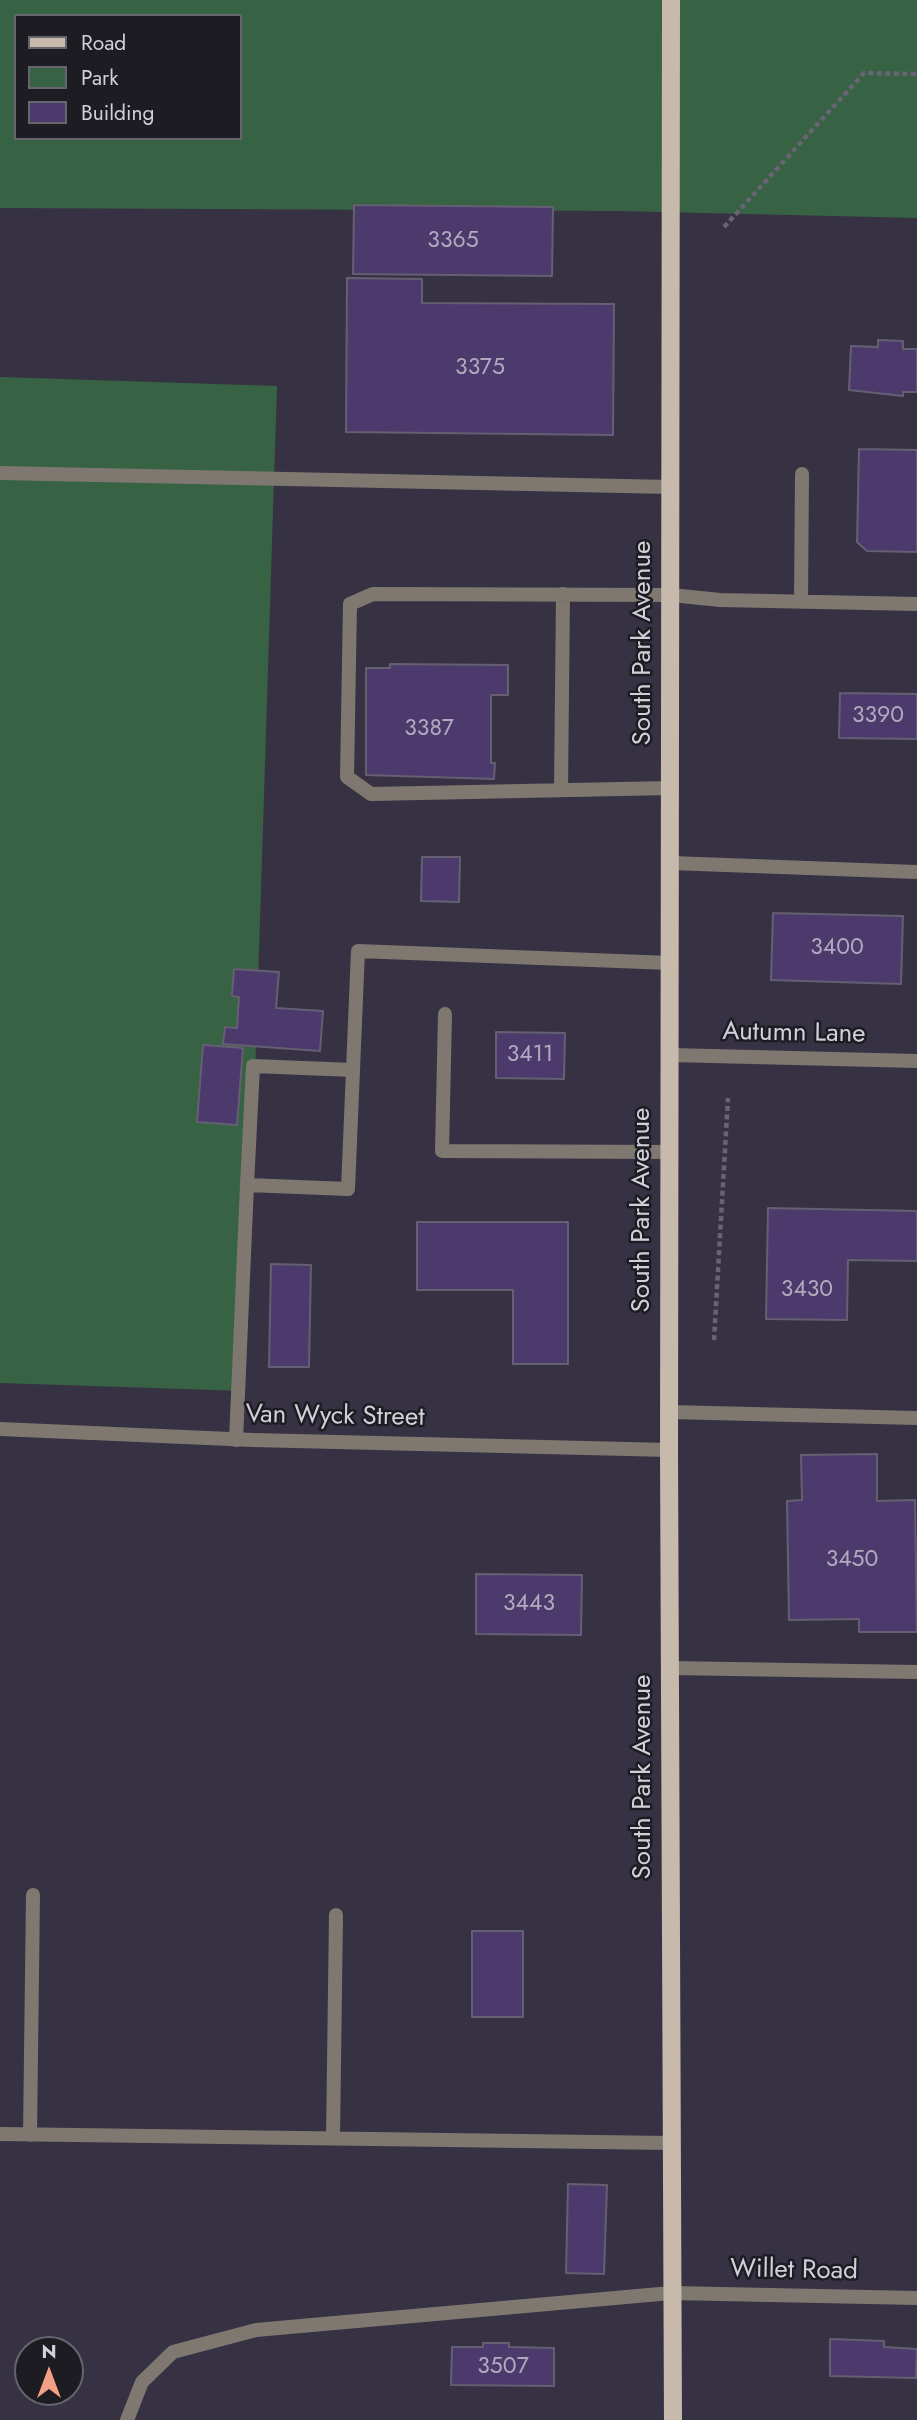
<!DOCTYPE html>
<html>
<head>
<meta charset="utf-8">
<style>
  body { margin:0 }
  #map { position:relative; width:917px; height:2420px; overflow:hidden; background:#373243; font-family:Jost,sans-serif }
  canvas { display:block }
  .legend { position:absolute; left:14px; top:14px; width:228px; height:126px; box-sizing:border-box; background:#1e1c23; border:2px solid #66646c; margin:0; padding:9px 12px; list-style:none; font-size:21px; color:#d2cfda }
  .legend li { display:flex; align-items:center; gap:14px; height:35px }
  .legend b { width:35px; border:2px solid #66646c }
  .north { position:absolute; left:14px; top:2336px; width:70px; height:70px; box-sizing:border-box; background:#1e1c23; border:2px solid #66646c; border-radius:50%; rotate:0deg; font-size:19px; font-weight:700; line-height:28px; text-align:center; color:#d2cfda }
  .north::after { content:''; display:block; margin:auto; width:24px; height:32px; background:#f39f84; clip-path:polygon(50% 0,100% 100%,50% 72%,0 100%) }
</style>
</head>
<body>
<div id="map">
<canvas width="917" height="2420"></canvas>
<ul class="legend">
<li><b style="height:9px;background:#c7b9ab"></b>Road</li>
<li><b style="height:19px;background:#376243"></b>Park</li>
<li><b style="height:19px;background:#4c3a6d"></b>Building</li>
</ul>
<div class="north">N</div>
</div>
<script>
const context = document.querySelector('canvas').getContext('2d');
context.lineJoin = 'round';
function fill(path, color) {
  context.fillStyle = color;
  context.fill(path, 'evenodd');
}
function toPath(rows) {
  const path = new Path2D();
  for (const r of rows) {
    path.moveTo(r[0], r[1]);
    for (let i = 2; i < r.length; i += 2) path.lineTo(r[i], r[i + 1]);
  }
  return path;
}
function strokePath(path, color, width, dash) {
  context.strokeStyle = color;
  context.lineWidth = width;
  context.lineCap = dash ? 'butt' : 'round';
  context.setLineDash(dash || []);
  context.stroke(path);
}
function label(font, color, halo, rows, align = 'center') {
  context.font = font + ' Jost,sans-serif';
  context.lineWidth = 5;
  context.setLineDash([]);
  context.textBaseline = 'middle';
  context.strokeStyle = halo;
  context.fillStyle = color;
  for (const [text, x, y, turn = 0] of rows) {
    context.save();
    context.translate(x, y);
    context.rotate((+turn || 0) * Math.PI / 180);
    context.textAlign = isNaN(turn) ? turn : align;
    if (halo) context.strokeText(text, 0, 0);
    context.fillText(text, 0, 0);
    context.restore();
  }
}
fill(toPath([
  [0,0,917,0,917,218,619,211,0,208],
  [16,16,240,16,240,138,16,138],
  [0,377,277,386,245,1391,0,1383]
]), '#376243');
const building = toPath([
  [354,205,553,207,552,276,353,274,354,205],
  [347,278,422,279,422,303,614,304,613,435,346,432,347,278],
  [878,340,903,341,903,349,917,349,917,392,903,392,903,396,849,390,851,346,878,347,878,340],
  [859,449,917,450,917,552,867,551,857,542,859,449],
  [390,664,508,665,508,695,491,695,491,763,495,763,494,779,366,775,366,668,390,668,390,664],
  [840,693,917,694,917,739,839,738,840,693],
  [422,857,460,857,459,902,421,901,422,857],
  [773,913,903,916,901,984,771,980,773,913],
  [234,969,279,972,276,1008,323,1011,320,1051,223,1044,225,1027,237,1028,239,997,232,996,234,969],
  [496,1032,565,1033,564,1079,496,1078,496,1032],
  [203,1045,243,1048,237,1125,197,1122,203,1045],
  [768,1208,917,1211,917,1261,848,1260,847,1320,766,1319,768,1208],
  [417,1222,568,1222,568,1364,513,1364,513,1290,417,1290,417,1222],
  [271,1264,311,1265,309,1367,269,1367,271,1264],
  [877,1454,877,1501,915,1500,917,1632,859,1632,859,1619,789,1620,787,1501,802,1500,801,1455,877,1454],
  [476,1574,582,1575,581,1635,476,1634,476,1574],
  [472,1931,523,1931,523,2017,472,2017,472,1931],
  [568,2184,607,2185,604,2274,566,2273,568,2184],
  [830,2339,884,2341,884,2347,917,2349,916,2378,830,2376,830,2339],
  [483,2343,509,2343,509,2347,554,2348,554,2386,451,2385,452,2347,483,2347,483,2343]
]);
fill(building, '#4c3a6d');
strokePath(building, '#655f72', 2);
strokePath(toPath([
  [724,227,864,73,917,74],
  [714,1340,728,1098]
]), '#686473', 4.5, [5, 3.5]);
strokePath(toPath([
  [801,602,802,474],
  [671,788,371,794,347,777,350,604,373,594,671,595,720,600,917,604],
  [561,790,563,594],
  [671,863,917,872],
  [445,1014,442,1151,670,1152],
  [247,1185,253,1066,353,1070],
  [669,1412,917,1418],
  [236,1440,247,1185,348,1189,358,951,670,963],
  [670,1668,917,1672],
  [0,2134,670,2143],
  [30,2135,33,1895],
  [333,2138,336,1915],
  [127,2420,142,2382,173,2352,256,2330,671,2293]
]), '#7f7871', 14);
strokePath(toPath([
  [0,473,671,487],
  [670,1055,917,1061],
  [0,1429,253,1440,669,1450],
  [671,2293,917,2298]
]), '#7f7871', 14);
strokePath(toPath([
  [671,0,669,1450,673,2420]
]), '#c7b9ab', 18);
label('23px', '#b0aabf', null, [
  ["3365",453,241],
  ["3375",480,368],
  ["3390",878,716],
  ["3387",429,729],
  ["3400",837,948],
  ["3411",530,1055],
  ["3430",807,1290],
  ["3450",852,1560],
  ["3443",529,1604],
  ["3507",503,2367]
]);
label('26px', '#d2cfda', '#1e1c23', [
  ["South Park Avenue",644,643,-90],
  ["Autumn Lane",794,1034,1],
  ["South Park Avenue",643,1210,-90],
  ["Van Wyck Street",335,1417,1],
  ["South Park Avenue",644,1777,-90],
  ["Willet Road",794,2271,1]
]);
</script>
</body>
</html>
